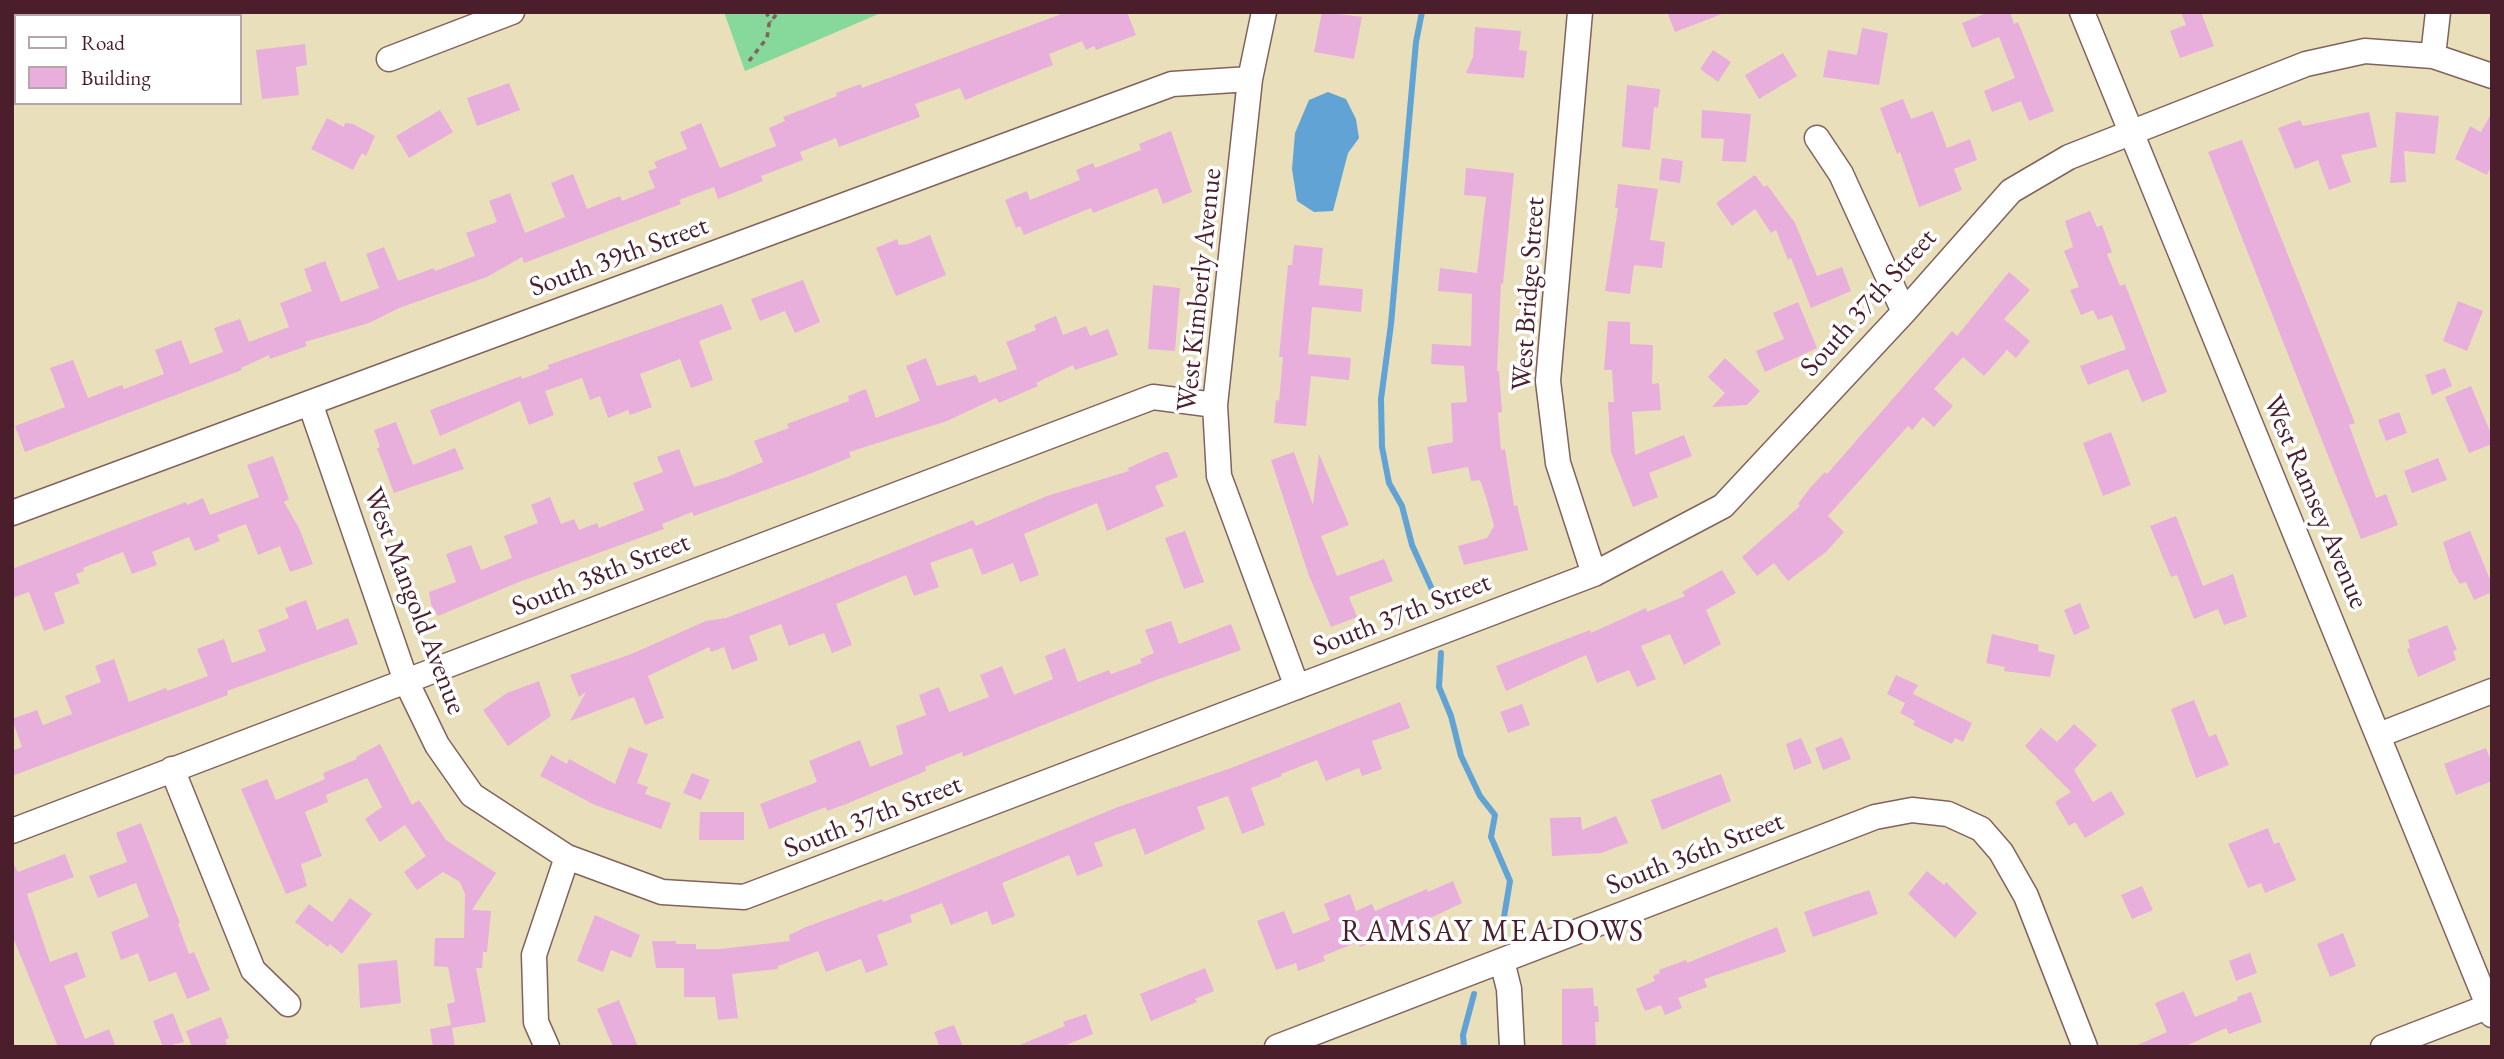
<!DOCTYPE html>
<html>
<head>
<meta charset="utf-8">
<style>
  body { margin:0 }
  #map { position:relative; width:2504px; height:1059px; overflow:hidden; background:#eadfbb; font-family:"EB Garamond",serif }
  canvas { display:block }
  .frame { position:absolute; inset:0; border:14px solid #4a1f2b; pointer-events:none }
  .legend { position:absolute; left:14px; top:14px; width:228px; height:91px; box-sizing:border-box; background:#fff; border:2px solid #b7a5aa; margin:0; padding:9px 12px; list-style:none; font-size:21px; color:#4a1f2b }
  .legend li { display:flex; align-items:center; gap:14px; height:35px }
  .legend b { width:35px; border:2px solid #b7a5aa }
</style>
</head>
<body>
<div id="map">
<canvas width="2504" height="1059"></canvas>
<div class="frame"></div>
<ul class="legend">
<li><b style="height:9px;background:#fff"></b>Road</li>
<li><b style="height:19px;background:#e8afdc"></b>Building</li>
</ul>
</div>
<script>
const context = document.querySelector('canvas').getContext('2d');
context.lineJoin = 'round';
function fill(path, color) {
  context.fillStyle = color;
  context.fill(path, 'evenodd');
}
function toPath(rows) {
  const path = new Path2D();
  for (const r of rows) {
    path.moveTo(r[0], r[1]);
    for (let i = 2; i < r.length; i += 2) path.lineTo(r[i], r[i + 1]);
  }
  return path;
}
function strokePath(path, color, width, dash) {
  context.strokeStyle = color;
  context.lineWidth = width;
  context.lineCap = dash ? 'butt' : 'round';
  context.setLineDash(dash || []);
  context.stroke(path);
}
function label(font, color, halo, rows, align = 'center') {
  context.font = font + ' "EB Garamond",serif';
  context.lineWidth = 7;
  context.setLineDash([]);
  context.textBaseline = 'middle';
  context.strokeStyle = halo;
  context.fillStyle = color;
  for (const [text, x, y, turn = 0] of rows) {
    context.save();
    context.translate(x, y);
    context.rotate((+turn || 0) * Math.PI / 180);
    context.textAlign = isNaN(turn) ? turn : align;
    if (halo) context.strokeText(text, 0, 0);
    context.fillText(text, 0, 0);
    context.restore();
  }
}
fill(toPath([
  [724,12,881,12,881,13,745,71]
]), '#86d99a');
fill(toPath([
  [1328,92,1346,99,1356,119,1359,138,1348,153,1333,211,1314,212,1297,201,1292,169,1295,133,1309,100]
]), '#60a3d4');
strokePath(toPath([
  [1422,12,1416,42,1391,324,1381,399,1382,447,1389,483,1402,506,1412,545,1440,607],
  [1441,653,1439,687,1451,716,1461,756,1480,796,1495,815,1491,837,1510,881,1503,923],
  [1464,1047,1463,1035,1474,994]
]), '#60a3d4', 6);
fill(toPath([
  [1067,12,1127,12,1136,35,1096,50,1094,46,1086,50,1082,41,1049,54,1053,65,965,100,960,88,915,104,920,117,839,147,836,138,800,152,803,160,761,176,763,181,718,199,714,187,679,200,681,204,524,263,522,257,487,277,399,308,369,323,305,342,307,346,270,359,269,355,241,368,242,370,25,452,15,426,65,407,50,368,73,360,88,398,122,385,124,389,164,374,155,350,181,340,190,364,223,352,214,328,240,319,249,342,289,327,280,303,312,291,304,269,325,261,341,302,379,288,366,254,384,247,398,281,434,268,435,271,475,256,466,233,497,222,489,201,510,193,525,233,565,217,551,183,573,174,587,209,620,196,622,201,655,188,648,171,657,168,654,162,687,149,680,132,701,123,720,168,776,146,769,128,785,121,783,117,837,96,836,93,861,84,862,88],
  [1322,12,1362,17,1354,59,1314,52],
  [1667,12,1722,12,1722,14,1675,32],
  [1989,12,2010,12,2014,24,2018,22,2054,111,2029,121,2021,101,1992,112,1984,91,2015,78,1999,37,1972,48,1962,23],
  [2181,12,2201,12,2214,46,2180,58,2170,31,2186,25],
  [1475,27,1521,31,1519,50,1527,51,1524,78,1466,73,1473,57],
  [1862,28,1888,33,1879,85,1823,77,1828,50,1857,55],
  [305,44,307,65,296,67,299,95,262,99,256,50],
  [1713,50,1731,62,1718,82,1700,69],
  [1783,53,1797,76,1759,99,1745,75],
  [509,83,520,110,477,126,467,98],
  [1627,85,1660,89,1658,108,1654,107,1650,150,1622,147],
  [1903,99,1911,119,1933,111,1947,148,1970,139,1977,160,1954,169,1962,190,1919,207,1900,152,1897,154,1880,108],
  [440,110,453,132,409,158,396,136],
  [1702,110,1751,114,1746,162,1722,161,1724,139,1701,138],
  [2369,112,2377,147,2341,155,2351,182,2329,190,2318,160,2295,169,2278,128,2300,120,2303,126],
  [2396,112,2439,116,2435,154,2404,151,2406,182,2390,183],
  [2492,112,2492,164,2487,175,2455,159,2470,126,2481,132],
  [327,118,344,127,345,123,353,124,375,136,366,156,362,153,353,170,311,149],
  [1171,131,1192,192,1163,204,1157,188,1093,213,1091,208,1024,235,1020,226,1016,228,1005,200,1027,191,1030,200,1080,180,1076,170,1093,163,1095,168,1141,150,1139,144],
  [2242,140,2355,423,2349,425,2376,498,2386,494,2398,525,2361,539,2208,152],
  [1662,158,1683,161,1680,183,1659,180],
  [1466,168,1514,173,1503,284,1501,283,1497,371,1499,371,1502,412,1498,413,1501,450,1505,449,1514,506,1517,505,1528,550,1464,565,1458,546,1487,538,1494,526,1486,497,1480,480,1471,481,1468,467,1432,474,1427,447,1453,442,1451,403,1467,402,1464,366,1431,364,1432,344,1471,346,1472,294,1438,291,1440,268,1477,273,1486,197,1464,195],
  [1755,175,1764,187,1767,185,1795,223,1817,276,1842,267,1851,291,1811,308,1791,258,1788,260,1776,230,1771,233,1755,209,1732,226,1716,203],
  [1618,184,1658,189,1650,240,1665,242,1662,268,1634,265,1630,294,1605,291,1618,208,1615,208],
  [2090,211,2097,227,2102,225,2112,252,2107,254,2120,286,2125,284,2167,392,2142,402,2128,369,2088,385,2080,366,2126,349,2112,315,2098,320,2093,310,2081,315,2070,290,2079,287,2064,251,2073,247,2065,221],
  [930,235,946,275,896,296,876,248,897,239,899,245,908,244],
  [1294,245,1323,248,1319,285,1363,289,1361,312,1312,307,1308,354,1351,358,1349,380,1311,376,1306,426,1274,423,1276,400,1279,401,1283,357,1279,357,1288,265,1292,265],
  [2009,272,2030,290,2004,319,2030,341,2016,358,2007,350,1984,376,1963,357,1934,389,1953,406,1934,427,1923,417,1912,430,1908,426,1828,516,1844,532,1826,552,1788,581,1774,563,1757,576,1742,557,1800,506,1798,504,1810,488,1825,472,1827,474,1952,331,1957,336],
  [803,280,820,322,795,333,785,311,760,321,751,299],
  [1153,285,1180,288,1175,351,1148,349],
  [2458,301,2483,311,2467,351,2443,341],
  [1798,302,1817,348,1765,372,1756,351,1784,339,1773,313],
  [722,304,732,329,699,341,713,380,691,388,680,359,640,374,652,407,630,415,628,410,608,418,600,396,590,400,582,378,545,391,554,415,529,425,520,401,440,436,430,410,521,376,522,379,549,369,548,365],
  [1056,316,1063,335,1086,326,1090,336,1108,329,1118,355,1075,370,1073,365,1036,383,1038,386,999,403,996,398,947,421,849,452,851,457,812,473,694,516,692,512,662,524,664,529,519,582,438,616,431,604,429,592,456,582,446,554,471,545,481,570,512,558,504,536,538,523,531,505,550,497,561,524,574,519,579,530,597,523,599,528,644,510,633,483,663,472,657,457,679,449,694,487,727,477,763,462,754,441,789,428,787,424,849,401,848,396,866,389,876,418,920,401,906,366,926,358,937,386,976,375,979,383,1017,369,1006,342,1036,330,1034,325],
  [1608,321,1630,322,1630,344,1653,345,1652,384,1659,383,1661,410,1632,412,1635,455,1684,435,1692,456,1649,473,1658,497,1633,507,1611,452,1608,402,1614,402,1612,370,1604,370],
  [1725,358,1760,391,1747,405,1712,407,1725,393,1708,377],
  [2445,368,2452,386,2432,395,2425,375],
  [2471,386,2492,436,2492,444,2469,453,2445,397],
  [2399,412,2407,433,2386,441,2378,420],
  [396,422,413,465,455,448,464,469,394,493,377,448,380,447,374,430],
  [2111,432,2131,485,2103,496,2083,443],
  [1164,452,1168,452,1178,477,1155,486,1164,506,1107,531,1097,503,1024,534,1039,575,1020,582,1013,563,982,575,972,548,930,563,939,587,914,596,906,575,836,604,852,645,832,653,824,633,789,646,781,624,749,636,758,660,732,670,724,647,711,652,709,647,648,676,664,718,645,725,634,697,570,721,586,692,579,697,570,675,629,655,706,621,726,618,771,601,973,520,976,526,1047,496,1129,471,1128,468],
  [1294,452,1313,505,1319,454,1349,525,1321,536,1337,576,1384,559,1393,581,1349,597,1357,617,1331,627,1308,573,1271,460],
  [273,456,289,499,284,502,299,528,313,564,290,572,280,546,258,555,246,524,217,535,220,541,195,551,189,537,152,552,157,565,132,574,123,552,83,568,84,571,76,574,80,583,54,593,65,623,44,631,29,592,12,598,12,569,186,502,187,505,203,498,210,515,259,497,247,465],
  [2438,458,2447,480,2412,493,2404,471],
  [2176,516,2203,586,2233,574,2247,617,2224,625,2218,609,2194,619,2177,575,2171,577,2150,526],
  [1185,531,1204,582,1184,589,1165,538],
  [2470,531,2492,584,2492,592,2474,600,2466,582,2460,584,2452,571,2443,542],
  [1722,570,1736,593,1706,610,1721,644,1684,665,1670,634,1641,646,1656,679,1637,687,1629,670,1597,683,1586,655,1506,691,1496,666,1590,630,1591,633,1646,608,1647,612,1685,596,1682,592],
  [306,600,317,630,348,618,358,644,227,691,228,695,12,776,12,751,22,747,12,719,37,710,43,725,72,714,65,696,101,682,95,666,114,659,129,702,166,688,167,691,208,676,197,649,224,639,232,663,266,651,258,630,289,618,285,608],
  [2080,603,2090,628,2074,635,2064,610],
  [1171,621,1179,644,1231,624,1241,650,1156,680,963,757,962,752,925,767,926,771,846,804,827,811,826,807,769,829,760,804,817,782,809,761,860,740,870,767,903,754,896,726,926,715,919,695,939,687,949,712,989,697,980,675,1002,666,1014,695,1053,679,1045,656,1065,648,1078,682,1109,670,1111,674,1142,663,1140,659,1154,653,1145,630],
  [2447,625,2457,650,2453,651,2456,660,2418,677,2407,649,2410,648,2408,640],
  [1992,634,2039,645,2038,651,2055,655,2050,677,2004,671,2005,667,1986,663],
  [1896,675,1918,685,1913,694,1972,723,1963,742,1955,738,1952,744,1913,725,1915,721,1900,713,1905,703,1887,694],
  [539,681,551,716,508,746,483,710,507,693],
  [2194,700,2209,737,2216,734,2229,765,2196,778,2171,709],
  [1400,702,1410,728,1372,741,1382,769,1362,776,1359,768,1326,781,1317,760,1281,774,1282,776,1251,788,1265,825,1242,834,1228,796,1197,807,1205,829,1145,855,1135,828,1094,843,1103,866,1077,876,1069,855,1002,883,1015,916,992,925,987,911,951,925,942,903,910,915,912,922,877,935,888,965,866,973,861,959,826,972,818,951,778,966,778,969,732,974,738,1018,718,1020,715,997,684,997,684,968,656,968,652,941,676,941,676,944,696,944,696,949,720,949,790,941,789,935,806,927,882,899,883,902,915,890,1118,807,1231,768],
  [1522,704,1530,725,1508,733,1500,712],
  [2074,724,2097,745,2074,770,2093,802,2111,791,2125,814,2085,838,2075,822,2069,826,2055,802,2071,792,2025,746,2041,728,2057,742],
  [1842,737,1851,759,1823,770,1815,748],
  [1801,738,1812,763,1794,770,1786,744],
  [380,744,412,805,419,800,446,840,496,873,472,910,491,911,487,952,483,952,482,968,476,968,486,1022,452,1028,455,1047,433,1047,430,1029,451,1025,447,1004,455,1002,448,967,434,966,435,938,464,938,465,894,460,882,443,872,417,890,404,872,426,856,405,825,380,842,365,819,382,807,367,778,326,795,328,802,305,812,322,856,301,864,307,886,286,894,241,789,267,779,276,800,325,779,323,773,357,759,356,757],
  [629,747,648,754,637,783,648,787,645,794,671,803,661,829,595,805,540,776,551,755,567,764,569,759,615,784],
  [2486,748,2492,763,2492,781,2456,795,2444,764],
  [692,773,710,780,701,800,683,793],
  [1721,774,1731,801,1662,830,1651,800],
  [700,812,744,812,744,840,699,840],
  [1616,816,1628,843,1601,853,1552,856,1550,818,1581,817,1582,830],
  [141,823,180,923,178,924,189,954,194,952,210,990,187,999,176,972,149,982,138,953,121,960,111,932,149,917,136,883,98,898,89,876,127,862,116,833],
  [2268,828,2274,844,2279,842,2296,880,2265,893,2261,883,2248,888,2228,844],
  [65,854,74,877,27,894,50,962,77,952,86,977,64,986,85,1039,109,1029,116,1047,58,1047,12,935,12,861,18,872],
  [1927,871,1944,885,1946,882,1977,913,1955,938,1908,894],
  [1453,881,1462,903,1401,932,1360,947,1358,942,1323,956,1325,961,1298,971,1296,963,1276,970,1257,921,1284,911,1293,934,1330,920,1324,904,1350,894,1356,911,1372,904,1375,911,1427,889,1428,892],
  [2142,886,2153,910,2132,919,2121,895],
  [1869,890,1878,914,1813,937,1804,912],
  [350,898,372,914,342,954,330,944,328,947,295,922,309,904,332,922],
  [595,915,640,935,631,958,611,950,603,972,577,961],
  [1777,927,1786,952,1704,979,1707,987,1678,998,1682,1008,1665,1015,1661,1005,1645,1011,1636,989,1655,981,1653,976,1660,973,1659,970,1686,960,1687,963],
  [2343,933,2356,966,2330,977,2317,944],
  [2250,953,2257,973,2236,981,2229,961],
  [397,960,401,1003,360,1008,358,964],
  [1205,968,1214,991,1195,999,1197,1002,1151,1021,1140,994],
  [1593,988,1594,1006,1598,1006,1599,1022,1595,1022,1596,1047,1562,1046,1562,989],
  [2184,991,2195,1017,2238,1000,2237,997,2251,992,2262,1022,2229,1034,2226,1028,2183,1047,2133,1047,2167,1032,2155,1003],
  [619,1000,638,1047,613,1047,597,1009],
  [173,1013,184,1042,163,1047,153,1021],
  [1086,1014,1093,1034,1061,1047,1015,1047,1065,1026,1063,1022],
  [221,1017,229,1038,225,1040,228,1047,192,1047,186,1031],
  [954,1025,963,1047,940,1047,934,1032]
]), '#e8afdc');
const minor = toPath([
  [108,12,110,16],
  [1264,12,1250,79,1215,405,1219,476,1297,687],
  [1580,12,1548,381,1558,463,1594,574],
  [2082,12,2492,1015],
  [2433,56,2438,12],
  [389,59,512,12],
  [1817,138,1841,174,1904,312],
  [310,403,406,681,437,745,472,795,567,857,534,955,536,1022,547,1047],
  [12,513,1172,84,1250,79],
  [2379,735,2492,691],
  [172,769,253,970,288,1004],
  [12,831,1153,397,1215,405],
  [567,857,662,892,744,897,1594,574,1723,506,1904,312,2011,191,2069,157,2306,64,2365,51,2433,56,2492,76],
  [1502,961,1509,989,1512,1047],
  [1277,1047,1875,817,1912,810,1948,814,1981,829,2001,852,2026,896,2085,1047],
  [2383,1047,2492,1005]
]);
strokePath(minor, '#82625d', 27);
strokePath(toPath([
  [766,12,771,22],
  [749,61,767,38,769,24,778,12]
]), '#82625d', 3.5, [5, 5]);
strokePath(minor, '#fff', 24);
label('28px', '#4a1f2b', '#fff', [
  ["South 39th Street",619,257,-20],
  ["West Kimberly Avenue",1200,290,-84],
  ["West Bridge Street",1529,294,-86],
  ["South 37th Street",1869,303,-48],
  ["West Ramsey Avenue",2315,502,67],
  ["South 38th Street",601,575,-21],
  ["West Mangold Avenue",414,601,69],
  ["South 37th Street",1402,615,-21],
  ["South 37th Street",873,817,-21],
  ["South 36th Street",1695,854,-21]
]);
context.letterSpacing = '2px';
label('30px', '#4a1f2b', '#fff', [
  ["RAMSAY MEADOWS",1493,933]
]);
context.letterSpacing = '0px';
</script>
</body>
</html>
